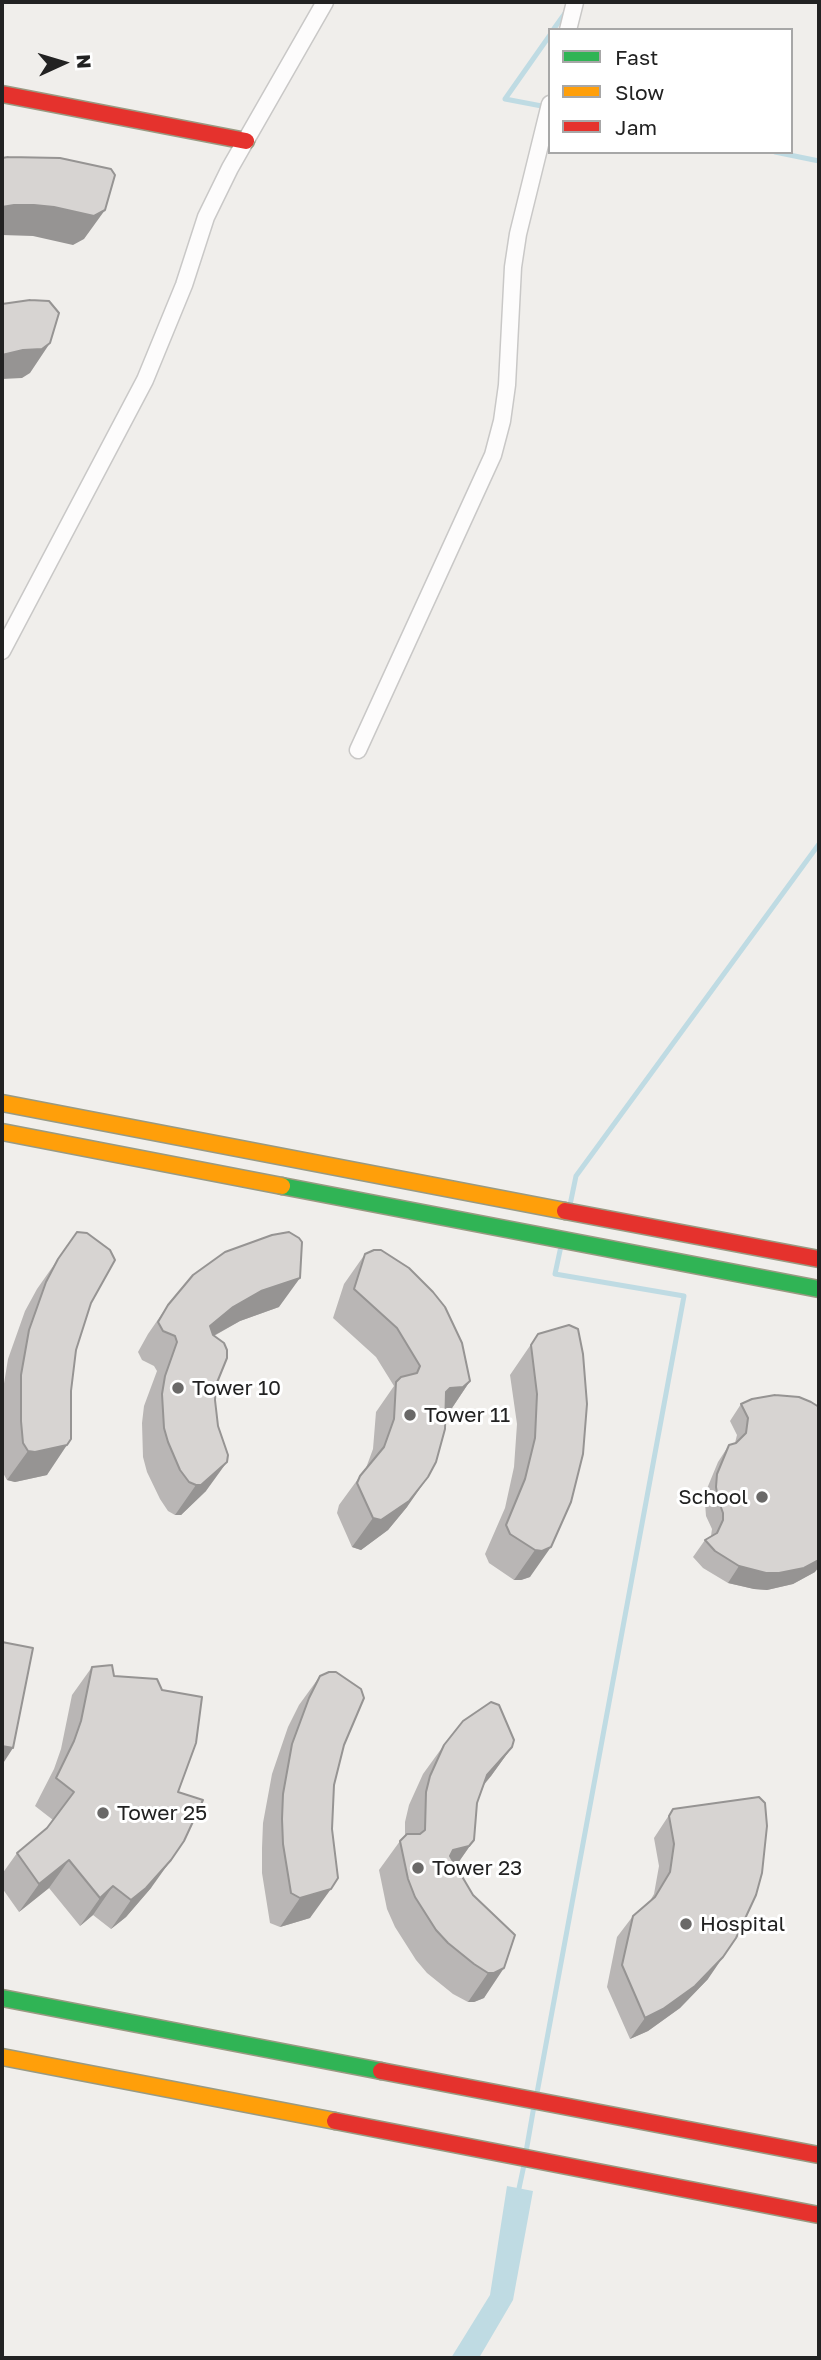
<!DOCTYPE html>
<html>
<head>
<meta charset="utf-8">
<style>
  body { margin:0 }
  #map { position:relative; width:821px; height:2360px; overflow:hidden; background:#f0eeeb; font-family:"Golos Text",sans-serif }
  canvas { display:block }
  .frame { position:absolute; inset:0; border:4px solid #222; pointer-events:none }
  .legend { position:absolute; left:548px; top:28px; width:245px; height:126px; box-sizing:border-box; background:#fff; border:2px solid #a7a7a7; margin:0; padding:9px 12px; list-style:none; font-size:21px; color:#222 }
  .legend li { display:flex; align-items:center; gap:14px; height:35px }
  .legend b { width:35px; border:2px solid #a7a7a7 }
  .north { position:absolute; left:28px; top:28px; width:70px; height:70px; -webkit-text-stroke:5px #fff; paint-order:stroke; rotate:86deg; font-size:19px; font-weight:700; line-height:28px; text-align:center; color:#222 }
  .north::after { content:''; display:block; margin:auto; width:24px; height:32px; background:#222; clip-path:polygon(50% 0,100% 100%,50% 72%,0 100%) }
</style>
</head>
<body>
<div id="map">
<canvas width="821" height="2360"></canvas>
<div class="frame"></div>
<ul class="legend">
<li><b style="height:9px;background:#30b455"></b>Fast</li>
<li><b style="height:9px;background:#ff9f0a"></b>Slow</li>
<li><b style="height:9px;background:#e5322d"></b>Jam</li>
</ul>
<div class="north">N</div>
</div>
<script>
const context = document.querySelector('canvas').getContext('2d');
context.lineJoin = 'round';
function fill(path, color) {
  context.fillStyle = color;
  context.fill(path, 'evenodd');
}
function toPath(rows) {
  const path = new Path2D();
  for (const r of rows) {
    path.moveTo(r[0], r[1]);
    for (let i = 2; i < r.length; i += 2) path.lineTo(r[i], r[i + 1]);
  }
  return path;
}
function strokePath(path, color, width, dash) {
  context.strokeStyle = color;
  context.lineWidth = width;
  context.lineCap = dash ? 'butt' : 'round';
  context.setLineDash(dash || []);
  context.stroke(path);
}
function label(font, color, halo, rows, align = 'center') {
  context.font = font + ' "Golos Text",sans-serif';
  context.lineWidth = 6;
  context.setLineDash([]);
  context.textBaseline = 'middle';
  context.strokeStyle = halo;
  context.fillStyle = color;
  for (const [text, x, y, turn = 0] of rows) {
    context.save();
    context.translate(x, y);
    context.rotate((+turn || 0) * Math.PI / 180);
    context.textAlign = isNaN(turn) ? turn : align;
    if (halo) context.strokeText(text, 0, 0);
    context.fillText(text, 0, 0);
    context.restore();
  }
}
fill(toPath([
  [507,2186,533,2191,513,2300,479,2358,451,2358,490,2295]
]), '#bfdbe3');
strokePath(toPath([
  [553,30,568,9],
  [547,107,505,99,550,35],
  [775,152,819,161],
  [570,1205,576,1176,819,844],
  [537,2093,684,1296,555,1274,561,1246],
  [526,2152,534,2106],
  [518,2193,524,2165]
]), '#bfdbe3', 5);
const street = toPath([
  [568,30,575,2],
  [2,651,145,380,184,285,206,217,230,168,325,2],
  [358,750,493,455,502,421,507,385,513,267,518,234,550,104]
]);
const fast = toPath([
  [282,1186,819,1289],
  [2,1998,381,2071]
]);
const slow = toPath([
  [2,1103,565,1211],
  [2,1132,282,1186],
  [2,2057,335,2121]
]);
const jam = toPath([
  [2,94,246,141],
  [565,1211,819,1259],
  [381,2071,819,2155],
  [335,2121,819,2215]
]);
strokePath(street, '#c9c8c7', 19);
strokePath(fast, '#999a82', 19);
strokePath(slow, '#999a82', 19);
strokePath(jam, '#999a82', 19);
strokePath(street, '#fdfcfc', 16);
strokePath(fast, '#30b455', 16);
strokePath(slow, '#ff9f0a', 16);
strokePath(jam, '#e5322d', 16);
fill(toPath([
  [77,1232,91,1303,76,1350,47,1475,15,1482,7,1480,3,1473,2,1465,2,1396,8,1359,25,1311,37,1289],
  [365,1254,470,1381,450,1411,445,1414,407,1507,388,1530,361,1550,352,1547,337,1513,339,1505,366,1468,373,1449,376,1412,394,1386,376,1357,333,1318,344,1284],
  [168,1305,279,1307,240,1321,214,1336,216,1385,206,1491,181,1515,175,1515,168,1511,160,1499,147,1472,143,1457,142,1423,144,1406,157,1371,154,1366,142,1360,138,1352,148,1334],
  [578,1329,530,1577,521,1580,514,1580,489,1563,485,1554,505,1508,514,1467,517,1424,510,1375,538,1334],
  [752,1399,815,1572,793,1584,767,1590,754,1589,728,1583,703,1568,693,1557,705,1540,711,1536,712,1529,706,1516,705,1503,706,1491,718,1462,729,1445,735,1443,737,1435,730,1421,741,1404],
  [92,1667,114,1676,178,1792,151,1888,126,1917,111,1929,93,1915,80,1926,49,1888,19,1912,2,1888,2,1874,17,1853,47,1828,53,1820,35,1806,54,1769,61,1749,72,1695],
  [320,1676,344,1745,334,1785,310,1918,280,1927,270,1923,262,1873,262,1848,263,1823,272,1774,288,1727,299,1705],
  [444,1745,512,1747,491,1776,484,1785,477,1803,474,1840,456,1866,473,1895,515,1935,484,1998,474,2002,468,2002,453,1994,427,1973,416,1960,395,1927,387,1909,379,1870,400,1841,405,1836,405,1822,409,1805,423,1774],
  [673,1809,708,1979,680,2008,648,2031,630,2039,607,1987,617,1937,633,1916,650,1901,654,1894,659,1866,654,1838]
]), '#b9b6b5');
fill(toPath([
  [14,205,34,205,105,210,84,239,73,245,33,236,2,235,2,207],
  [50,343,30,373,22,378,2,379,2,355],
  [300,1278,279,1307,240,1321,213,1336,210,1326,233,1307,261,1291],
  [470,1381,450,1411,443,1417,446,1392,450,1388],
  [67,1445,47,1475,15,1482,7,1480,28,1451],
  [227,1462,206,1491,181,1515,175,1515,196,1485],
  [428,1477,407,1507,388,1530,361,1550,352,1547,373,1518],
  [551,1547,530,1577,521,1580,514,1580,535,1550],
  [819,1560,819,1567,815,1572,793,1584,767,1590,754,1589,728,1583,739,1566],
  [2,1746,13,1748,2,1765],
  [512,1747,491,1776,466,1805,487,1775],
  [474,1840,453,1870,433,1879,453,1850],
  [69,1860,49,1888,19,1912,39,1884],
  [171,1860,151,1888,126,1917,111,1929,131,1900],
  [113,1886,93,1915,80,1926,100,1898],
  [331,1889,310,1918,280,1927,300,1898],
  [723,1957,708,1979,680,2008,648,2031,630,2039,645,2018],
  [504,1968,484,1998,474,2002,468,2002,488,1973]
]), '#969493');
const building = toPath([
  [8,157,60,158,111,169,115,175,105,210,94,216,54,207,34,205,14,205,2,207,2,158,8,157],
  [30,300,49,301,59,313,50,343,42,349,23,350,2,355,2,304,30,300],
  [77,1232,87,1233,110,1250,115,1260,91,1303,76,1350,71,1391,71,1439,67,1445,35,1452,28,1451,23,1443,21,1421,21,1375,29,1330,46,1282,58,1259,77,1232],
  [289,1232,299,1238,302,1242,300,1278,261,1291,233,1307,210,1326,213,1335,224,1343,227,1350,227,1358,216,1385,215,1400,218,1426,228,1455,227,1462,201,1485,196,1485,189,1482,180,1470,168,1442,164,1428,162,1394,165,1376,177,1342,175,1336,163,1331,158,1322,168,1305,193,1275,225,1252,272,1235,289,1232],
  [374,1250,381,1250,409,1268,433,1292,445,1307,462,1343,470,1381,463,1387,450,1388,446,1392,445,1429,436,1462,428,1477,409,1501,381,1520,373,1518,357,1483,360,1476,384,1447,394,1419,396,1382,401,1377,417,1373,420,1366,397,1328,354,1289,365,1254,374,1250],
  [569,1325,578,1329,583,1354,587,1404,583,1454,571,1502,551,1547,542,1551,535,1550,510,1534,506,1525,525,1479,535,1438,537,1394,531,1345,538,1334,569,1325],
  [775,1395,799,1397,811,1402,819,1407,819,1560,804,1568,779,1573,766,1573,739,1566,715,1551,705,1540,717,1533,723,1520,723,1513,718,1499,716,1487,717,1474,729,1445,736,1443,746,1433,748,1418,741,1404,752,1399,775,1395],
  [2,1642,33,1648,13,1748,2,1746,2,1642],
  [112,1665,114,1676,157,1679,162,1690,202,1697,196,1743,178,1792,203,1800,184,1841,171,1860,146,1888,131,1900,113,1886,100,1898,69,1860,39,1884,17,1853,47,1828,74,1792,56,1778,74,1741,81,1721,92,1667,112,1665],
  [329,1672,336,1672,361,1689,364,1698,344,1745,334,1785,332,1829,338,1878,331,1889,300,1898,291,1893,283,1844,282,1819,283,1794,292,1744,309,1698,320,1676,329,1672],
  [491,1702,499,1705,514,1740,512,1747,487,1775,477,1803,474,1840,469,1846,453,1850,450,1856,473,1895,515,1935,504,1968,494,1973,488,1973,474,1964,448,1943,436,1930,415,1897,408,1879,400,1841,407,1834,420,1834,425,1830,426,1792,430,1776,444,1745,463,1721,491,1702],
  [759,1797,765,1803,767,1826,762,1873,756,1895,736,1938,723,1957,695,1986,663,2009,645,2018,622,1965,633,1916,655,1897,670,1872,674,1844,669,1816,673,1809,759,1797]
]);
fill(building, '#d7d4d2');
strokePath(building, '#969493', 2);
for (const [x, y, r, color] of [
  [178,1388,7,"#6a6968"],
  [410,1415,7,"#6a6968"],
  [762,1497,7,"#6a6968"],
  [103,1813,7,"#6a6968"],
  [418,1868,7,"#6a6968"],
  [686,1924,7,"#6a6968"]
]) {
  const dot = new Path2D();
  dot.arc(x, y, r, 0, 2 * Math.PI);
  context.fillStyle = color;
  context.fill(dot);
  strokePath(dot, '#fff', 2.5);
}
label('21px', '#222', '#fff', [
  ["Tower 10",192,1388],
  ["Tower 11",424,1415],
  ["School",748,1497,"right"],
  ["Tower 25",117,1813],
  ["Tower 23",432,1868],
  ["Hospital",700,1924]
], 'left');
</script>
</body>
</html>
